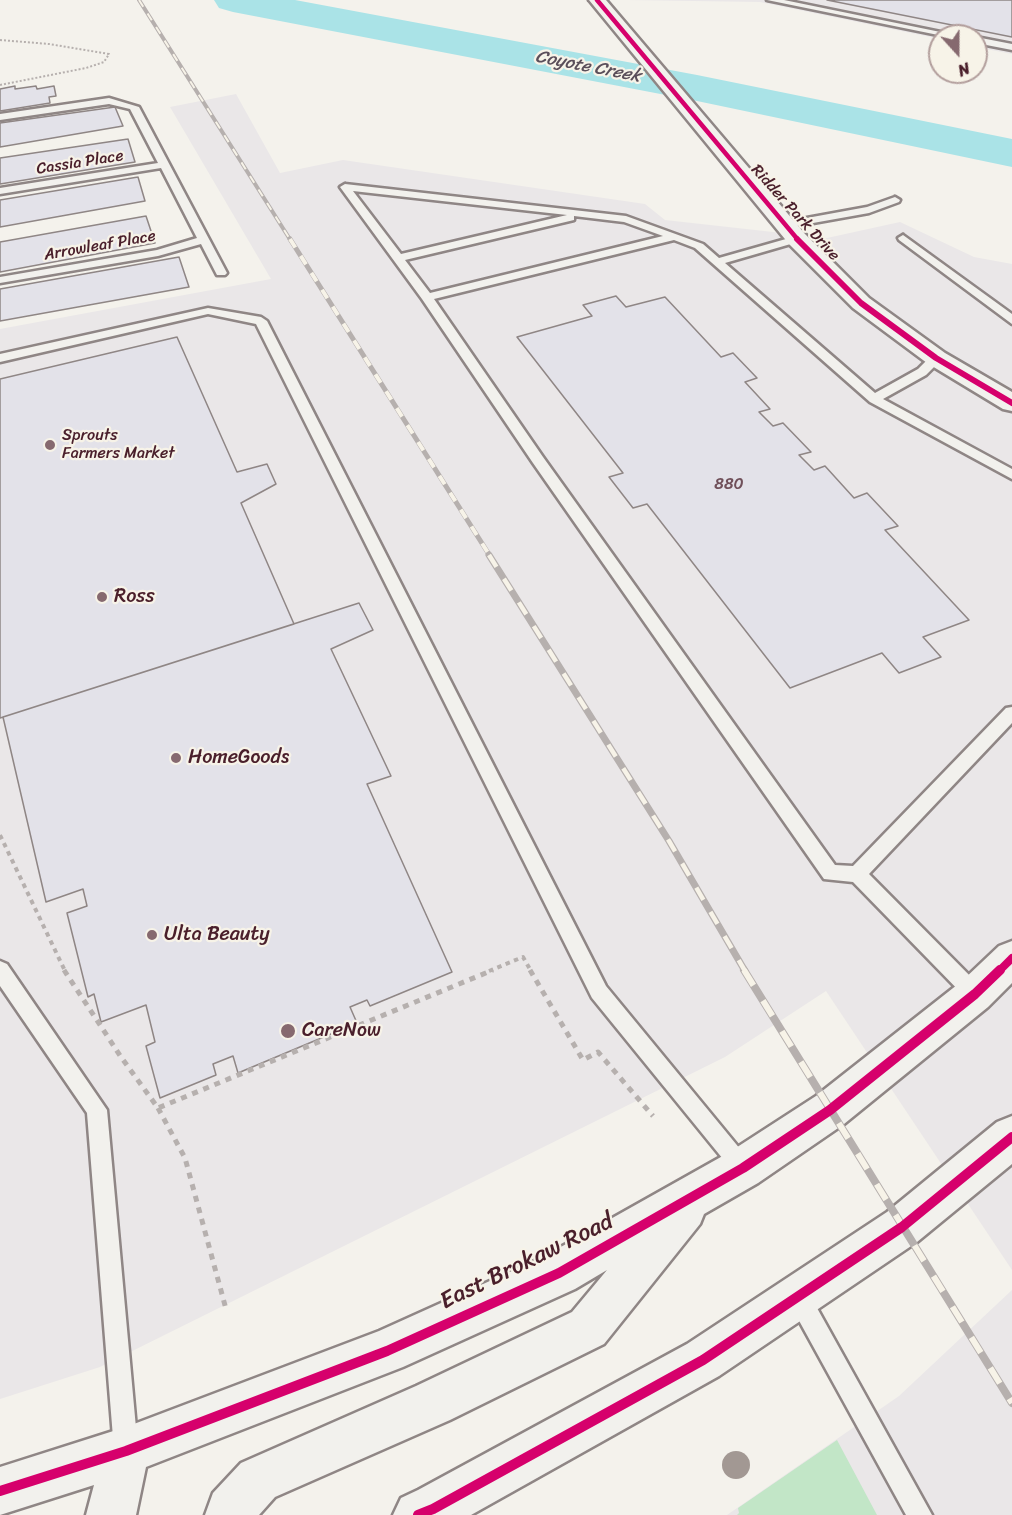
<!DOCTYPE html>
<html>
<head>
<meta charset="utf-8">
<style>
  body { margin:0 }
  #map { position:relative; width:1012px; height:1515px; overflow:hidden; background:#f4f2ec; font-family:Sriracha,sans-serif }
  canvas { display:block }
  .north { position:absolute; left:928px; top:24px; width:60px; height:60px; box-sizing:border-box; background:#f7f3e8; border:2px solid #b29e9c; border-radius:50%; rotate:159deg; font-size:16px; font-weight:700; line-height:24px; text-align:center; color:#4a1f2b }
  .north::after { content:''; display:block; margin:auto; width:21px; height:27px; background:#86696f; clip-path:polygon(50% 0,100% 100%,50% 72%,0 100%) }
</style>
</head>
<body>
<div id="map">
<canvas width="1012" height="1515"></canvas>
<div class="north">N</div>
</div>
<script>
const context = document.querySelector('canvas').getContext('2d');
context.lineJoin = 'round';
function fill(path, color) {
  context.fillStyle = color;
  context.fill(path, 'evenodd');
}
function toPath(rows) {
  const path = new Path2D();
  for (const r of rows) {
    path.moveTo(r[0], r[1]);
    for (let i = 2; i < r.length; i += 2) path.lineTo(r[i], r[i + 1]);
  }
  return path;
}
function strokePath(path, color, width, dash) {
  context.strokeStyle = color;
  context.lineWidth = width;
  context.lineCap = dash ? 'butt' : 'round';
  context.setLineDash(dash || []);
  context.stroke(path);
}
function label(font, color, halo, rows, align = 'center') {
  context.font = font + ' Sriracha,sans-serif';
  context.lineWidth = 4.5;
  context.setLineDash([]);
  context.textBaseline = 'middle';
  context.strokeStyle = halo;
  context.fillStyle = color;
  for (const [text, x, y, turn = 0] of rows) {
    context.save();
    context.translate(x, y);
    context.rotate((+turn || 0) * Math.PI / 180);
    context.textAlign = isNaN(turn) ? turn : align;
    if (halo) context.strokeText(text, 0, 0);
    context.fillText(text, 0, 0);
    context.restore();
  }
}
fill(toPath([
  [627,0,1012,0,1012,54,976,47,976,36,940,36,940,39,760,2],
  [236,94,280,173,343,160,645,204,665,220,827,238,900,222,974,257,1012,264,1012,1270,826,991,725,1057,100,1367,0,1399,0,329,271,279,170,107],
  [1012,1290,1012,1515,727,1515,899,1396]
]), '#eae7e8');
fill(toPath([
  [837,1440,877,1515,737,1515,739,1513,738,1508]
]), '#c2e6c7');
fill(toPath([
  [214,0,295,0,697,75,1012,139,1012,167,697,101,233,12,219,8,214,0]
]), '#aae3e7');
const building = toPath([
  [827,0,1012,0,1012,37,827,0],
  [15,86,15,89,36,86,37,89,54,86,56,96,49,97,50,103,0,111,0,89,15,86],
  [115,107,123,126,0,147,0,123,115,107],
  [128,139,135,162,0,184,0,158,128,139],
  [138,177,145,201,0,227,0,200,138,177],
  [146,216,155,243,0,272,0,242,146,216],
  [179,257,189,287,0,321,0,289,179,257],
  [616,296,626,307,665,297,721,357,733,353,757,378,745,382,770,409,759,412,773,426,783,423,811,452,799,455,814,470,825,466,854,498,867,493,898,526,885,530,969,620,923,637,941,657,899,673,882,653,790,688,647,504,633,508,609,477,623,473,517,337,592,316,583,305,616,296],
  [177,337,237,472,267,464,276,484,241,503,294,624,0,718,0,379,177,337],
  [359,603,373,630,331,649,391,776,367,784,452,972,370,1006,367,1000,350,1007,357,1023,238,1073,233,1056,213,1064,216,1075,160,1098,146,1046,155,1042,146,1005,101,1022,94,994,88,997,67,913,87,906,83,889,46,902,3,717,359,603]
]);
fill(building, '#e3e2e9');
strokePath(building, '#8f8685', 1.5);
const lane = toPath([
  [767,0,784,0,960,36,943,36,767,0],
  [976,37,1012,44,1012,50,976,43,976,37],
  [109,98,139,107,227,273,225,275,217,275,201,244,158,256,0,283,0,277,157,250,197,238,161,168,0,194,0,188,158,163,130,109,109,104,0,120,0,114,109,98],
  [345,184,626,216,703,244,719,258,793,237,801,237,801,241,725,263,875,393,918,369,932,355,940,355,940,361,926,375,883,399,1012,469,1012,479,870,402,695,248,674,240,434,299,543,457,835,865,853,866,1006,708,1012,707,1012,723,869,874,982,988,985,994,982,1000,975,1003,968,1000,853,882,824,879,533,463,422,299,340,187,345,184],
  [353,191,567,215,401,254,353,191],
  [574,216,624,222,663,236,430,293,405,260,574,220,574,216],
  [895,197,900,200,899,202,869,213,785,228,780,225,785,222,867,207,895,197],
  [903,235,1012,314,1012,324,899,240,898,238,903,235],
  [208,308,261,317,267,321,606,986,750,1161,753,1168,750,1175,743,1178,736,1175,592,998,256,324,208,314,0,362,0,354,208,308],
  [0,961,7,964,107,1110,138,1450,134,1458,126,1462,118,1458,114,1450,87,1113,0,986,0,961],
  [799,1287,807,1290,932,1515,906,1515,791,1306,788,1298,791,1290,799,1287]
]);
const secondary = toPath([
  [589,0,606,0,805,234,869,298,945,353,1012,392,1012,411,1003,409,927,363,853,308,789,244,589,0]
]);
const primary = toPath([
  [1012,941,1012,983,988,1007,844,1124,758,1183,704,1214,700,1224,604,1344,450,1420,275,1497,259,1515,205,1515,213,1493,241,1463,416,1386,572,1312,607,1270,575,1289,403,1367,146,1467,136,1515,86,1515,94,1485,0,1515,0,1467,126,1427,379,1331,543,1257,728,1153,816,1096,962,981,999,946,1012,941],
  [1012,1116,1012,1164,917,1242,719,1376,471,1515,393,1515,401,1498,418,1490,687,1344,887,1212,997,1122,1012,1116]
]);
strokePath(lane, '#8f8685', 5);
strokePath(secondary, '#8f8685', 5);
strokePath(primary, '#8f8685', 5);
strokePath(toPath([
  [0,40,49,44,109,54,104,62,86,68,0,85]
]), '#b6b0ae', 2, [2, 2]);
strokePath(toPath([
  [0,835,65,971],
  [489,971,523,957,531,971]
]), '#b6b0ae', 4, [4.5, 4.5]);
strokePath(toPath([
  [64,970,121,1057,158,1108,493,970],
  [530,970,583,1060,598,1052,653,1116],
  [158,1108,185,1158,226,1309]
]), '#b6b0ae', 5, [6, 6]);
fill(lane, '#f2f1ed');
fill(secondary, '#f2f1ed');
fill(primary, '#f2f1ed');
const railFar3 = toPath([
  [139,0,291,241]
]);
const railFar2 = toPath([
  [290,239,490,556]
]);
const railFar1 = toPath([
  [489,555,669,841,745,971]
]);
const rail = toPath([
  [744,970,1012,1403]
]);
strokePath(railFar3, '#b6b0ae', 4);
strokePath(railFar2, '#b6b0ae', 5);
strokePath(railFar1, '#b6b0ae', 7);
strokePath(rail, '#b6b0ae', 8);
strokePath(railFar3, '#f7f3e8', 2, [8]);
strokePath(railFar2, '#f7f3e8', 4, [10]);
strokePath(railFar1, '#f7f3e8', 4.5, [14]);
strokePath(rail, '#f7f3e8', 6, [18]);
strokePath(toPath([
  [597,0,799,241]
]), '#d6006c', 4.5);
strokePath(toPath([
  [797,239,861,303,936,358,1012,403]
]), '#d6006c', 6);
strokePath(toPath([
  [999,971,1012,958]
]), '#d6006c', 8);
strokePath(toPath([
  [0,1491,126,1451,387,1351,559,1273,743,1168,830,1110,975,994,1000,970],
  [418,1515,433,1509,703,1360,902,1227,1012,1137]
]), '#d6006c', 10);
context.fillStyle = '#a29893';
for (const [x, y] of [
  [736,1465]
]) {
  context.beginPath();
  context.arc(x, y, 14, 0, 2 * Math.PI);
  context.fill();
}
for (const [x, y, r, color] of [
  [50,445,6,"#86696f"],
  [102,597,6,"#86696f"],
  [176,758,6,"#86696f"],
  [152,935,6,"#86696f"],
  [288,1031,8,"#86696f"]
]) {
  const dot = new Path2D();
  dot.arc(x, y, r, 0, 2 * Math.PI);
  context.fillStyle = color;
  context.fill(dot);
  strokePath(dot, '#f7f3e8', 2);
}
label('16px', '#4a1f2b', '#f7f3e8', [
  ["Cassia Place",80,163,-9],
  ["Ridder Park Drive",795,213,48],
  ["Arrowleaf Place",100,246,-10]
]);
label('16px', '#4a1f2b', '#f7f3e8', [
  ["Sprouts",62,436],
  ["Farmers Market",62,454]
], 'left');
label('16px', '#70505a', null, [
  ["880",729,485]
]);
label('italic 18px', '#5a4e5a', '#f7f3e8', [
  ["Coyote Creek",588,67,11]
]);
label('20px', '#4a1f2b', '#f7f3e8', [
  ["Ross",114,597],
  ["HomeGoods",188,758],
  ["Ulta Beauty",164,935],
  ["CareNow",302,1031]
], 'left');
label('24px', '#4a1f2b', '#f7f3e8', [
  ["East Brokaw Road",527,1262,-26]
]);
</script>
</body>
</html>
